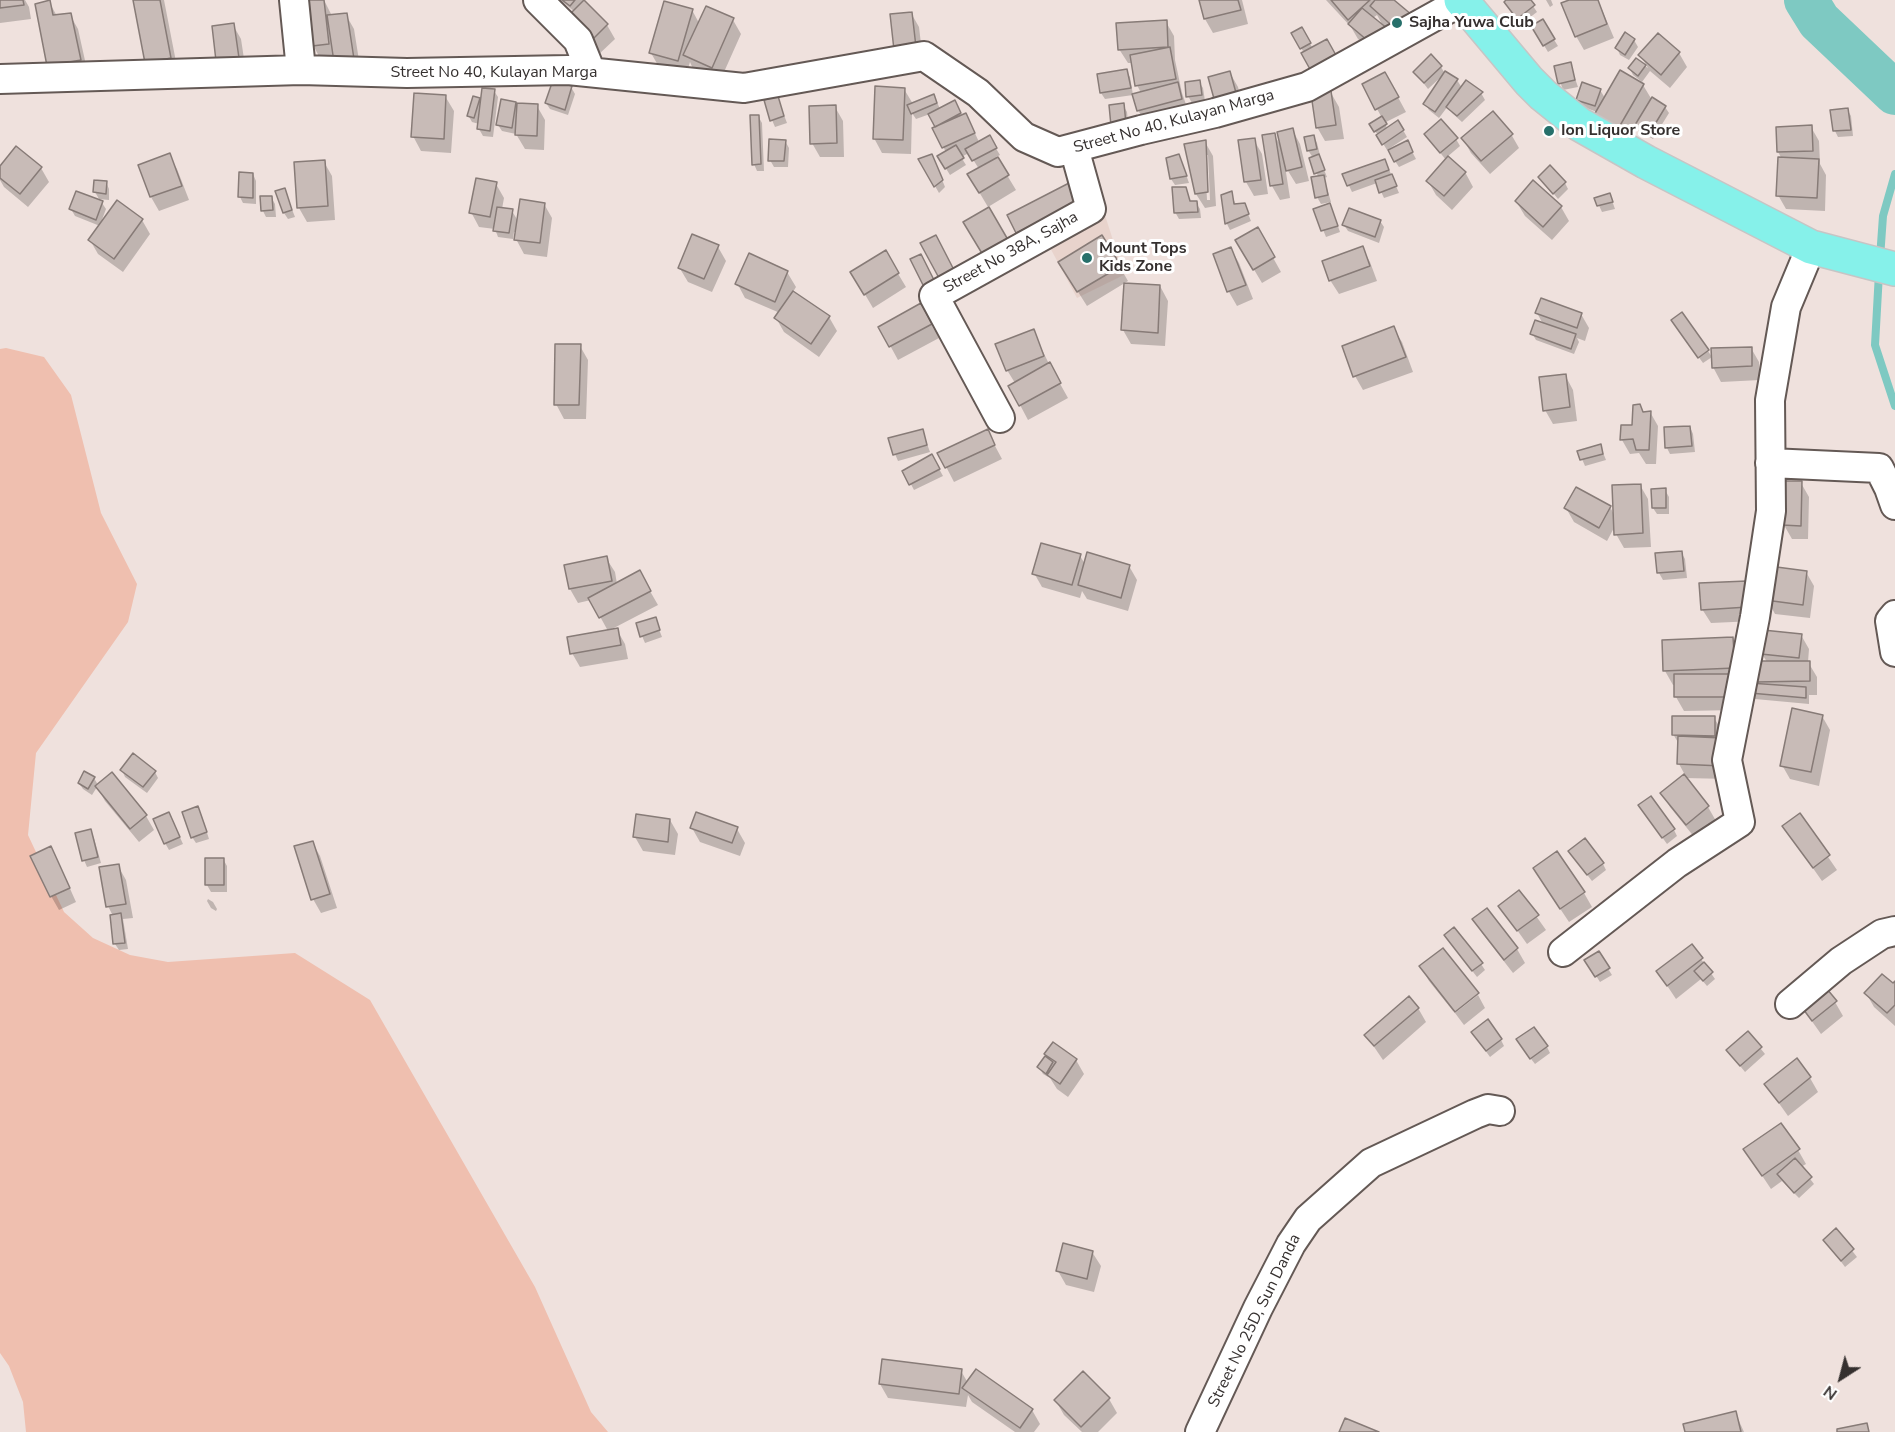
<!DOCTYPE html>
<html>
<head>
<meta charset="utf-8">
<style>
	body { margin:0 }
	#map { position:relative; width:1895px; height:1432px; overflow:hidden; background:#efe1dd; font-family:"Nunito Sans",sans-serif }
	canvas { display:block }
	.north { position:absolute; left:1811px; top:1348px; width:60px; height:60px; -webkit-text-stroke:4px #fff; paint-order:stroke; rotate:216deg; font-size:16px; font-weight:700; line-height:24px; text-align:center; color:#35302f }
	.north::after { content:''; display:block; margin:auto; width:21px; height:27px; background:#35302f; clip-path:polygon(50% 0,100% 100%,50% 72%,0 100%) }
</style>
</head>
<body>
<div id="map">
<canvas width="1895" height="1432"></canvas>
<div class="north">N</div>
</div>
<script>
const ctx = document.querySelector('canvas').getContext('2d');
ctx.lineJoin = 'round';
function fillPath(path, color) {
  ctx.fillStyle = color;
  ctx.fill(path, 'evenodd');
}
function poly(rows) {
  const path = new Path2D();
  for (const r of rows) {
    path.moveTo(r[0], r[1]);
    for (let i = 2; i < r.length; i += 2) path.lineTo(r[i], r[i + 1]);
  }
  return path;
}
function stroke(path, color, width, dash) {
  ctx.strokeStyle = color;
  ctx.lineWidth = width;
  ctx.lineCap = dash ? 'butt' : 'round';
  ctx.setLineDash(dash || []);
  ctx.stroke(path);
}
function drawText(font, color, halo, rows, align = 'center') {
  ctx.font = font + ' "Nunito Sans",sans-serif';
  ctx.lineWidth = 6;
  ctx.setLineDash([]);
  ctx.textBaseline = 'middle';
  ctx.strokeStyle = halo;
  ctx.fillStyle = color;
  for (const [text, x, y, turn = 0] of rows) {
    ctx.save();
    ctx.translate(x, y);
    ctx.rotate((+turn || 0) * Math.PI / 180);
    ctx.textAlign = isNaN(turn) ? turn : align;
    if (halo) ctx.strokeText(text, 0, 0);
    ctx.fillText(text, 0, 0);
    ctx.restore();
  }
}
fillPath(poly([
	[1104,212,1124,275,1077,298,1047,242]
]), '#e8d3cc');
fillPath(poly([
	[6,348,44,357,71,395,101,513,137,584,128,622,36,753,28,835,64,912,93,938,130,955,168,962,295,953,370,1000,535,1287,591,1412,608,1432,26,1432,23,1402,9,1366,0,1353,0,349]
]), '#efbfaf');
fillPath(poly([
	[0,0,25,0,29,7,31,19,0,23],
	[135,0,164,0,178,72,155,77],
	[308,0,324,0,332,16,346,15,354,29,361,73,321,60,313,45],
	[560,0,583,0,607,25,615,39,597,56,575,12],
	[1200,0,1242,0,1248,24,1213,33,1205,19],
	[1326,0,1392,0,1406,44,1385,26,1395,44,1383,59,1358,39,1351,27],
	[1377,15,1383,26,1373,18],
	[1509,0,1529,0,1537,12,1521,24,1509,9],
	[1546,0,1551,0,1553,5,1550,7],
	[1573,0,1598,0,1614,38,1584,50,1576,36],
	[49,2,57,16,70,15,78,29,88,74,49,65],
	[692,10,699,23,733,20,741,34,720,81,693,69,690,62,686,75,659,67,651,53],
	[911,13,919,27,923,61,903,63],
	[1542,21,1558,46,1548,52,1533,27],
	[1166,22,1174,36,1175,60,1182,93,1189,113,1146,124,1138,110,1141,93,1137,85,1133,63,1128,63,1119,49],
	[233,25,241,39,246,72,226,74],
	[1302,29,1313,49,1304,53,1293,33],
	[1625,34,1634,40,1638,47,1629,60,1620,55,1617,48],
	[1658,35,1679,53,1687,67,1670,88,1650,71,1642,82,1633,75,1630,69,1636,60,1648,68,1640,55],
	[1570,64,1578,87,1563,90,1555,67],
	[1441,67,1444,72,1457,80,1462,88,1481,93,1485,100,1462,122,1452,113,1448,106,1439,118,1429,110,1425,104,1442,76,1428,89,1415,72],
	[1126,71,1130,77,1133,95,1105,99,1101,93],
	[1230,73,1238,87,1245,115,1225,119],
	[1199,82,1203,88,1205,101,1192,103,1188,96],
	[1364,85,1393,88,1406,112,1384,123,1388,129,1403,130,1407,137,1387,150,1371,124,1382,118],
	[1643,85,1652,100,1665,107,1669,113,1653,139,1641,132,1636,124,1626,142,1597,112,1581,106,1577,100,1600,90,1605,98],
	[571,87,575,94,568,115,550,109,546,103],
	[904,89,913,104,937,102,940,109,954,102,962,117,973,129,979,142,989,137,1000,155,996,157,1016,190,988,207,969,175,979,169,969,153,961,157,966,165,950,175,939,157,946,153,930,114,916,119,912,113,911,154,882,153,874,138],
	[494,91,498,97,493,137,483,136,479,129,479,124,472,122,468,115,479,99,482,104],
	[1331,93,1339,107,1344,139,1325,141,1317,127],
	[445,96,454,111,451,153,421,151,413,136],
	[777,97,787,123,775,127,772,120],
	[516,103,517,105,537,106,545,120,544,150,525,149,516,134,502,131,498,125],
	[1123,105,1127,112,1129,131,1116,132],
	[835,107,843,121,844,157,820,157,812,143],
	[1847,109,1851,116,1853,136,1838,137,1835,131],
	[758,116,762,123,764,171,757,171,754,164],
	[1811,127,1819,141,1820,164,1826,175,1825,211,1786,209,1778,195,1782,159,1778,152],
	[1292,129,1300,144,1309,181,1296,184,1285,166,1290,198,1280,200,1272,186,1274,135,1282,147],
	[1511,134,1519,148,1490,174,1471,153,1463,139],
	[1426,135,1456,139,1460,146,1447,157,1465,172,1473,187,1452,210,1436,195,1428,181,1446,160],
	[1314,137,1317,143,1320,155,1318,155,1327,177,1324,178,1331,202,1321,204,1317,197,1318,177,1313,158,1308,150],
	[1254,140,1262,154,1268,194,1254,196,1246,182],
	[785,141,789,148,788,167,774,167,770,160],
	[1205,142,1213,156,1216,206,1205,208,1196,194],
	[1205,155,1208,155,1210,200,1207,200],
	[1407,142,1416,159,1399,167,1395,161],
	[169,155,177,169,189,200,159,211,151,197,139,166],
	[920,160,935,162,945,187,939,193],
	[324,162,332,176,335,220,307,222,299,208],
	[1182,163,1189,183,1175,185,1171,179],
	[1388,167,1399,193,1384,198,1377,183,1352,192,1344,175],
	[0,168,41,168,49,182,28,207,4,187,0,180],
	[253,174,256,181,256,204,243,203,240,197],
	[1540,177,1565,183,1568,189,1558,199],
	[106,182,109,189,109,200,99,199,95,192],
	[496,184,504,198,502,209,512,211,518,221,544,204,552,218,547,257,524,254,516,239,517,232,514,232,513,239,498,237,495,229,479,227,471,212],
	[1185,188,1191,203,1196,203,1200,209,1201,218,1179,219,1175,212],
	[284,189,295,217,288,219,284,213],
	[1231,193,1236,205,1244,204,1251,221,1230,230,1227,224,1223,196],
	[1610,195,1615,209,1602,212,1596,199],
	[271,197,275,204,276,217,266,217,263,211,261,198],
	[1516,201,1561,207,1569,221,1552,240,1525,216],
	[102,203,106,209,100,225,142,220,150,234,123,272,98,254,90,240,100,226,75,216,71,209],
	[1315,210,1333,212,1340,232,1326,237],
	[1380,221,1384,227,1379,243,1348,231,1344,225],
	[1257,229,1281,272,1262,283,1237,241],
	[718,247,726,261,712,292,688,282,679,267],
	[1362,248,1370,262,1377,281,1339,294,1330,280],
	[1231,249,1239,263,1253,299,1237,306,1229,292,1215,255],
	[885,252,906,287,873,308,860,286],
	[1120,267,1128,281,1087,306,1068,276],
	[787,272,796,287,793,292,829,317,837,331,819,357,784,332,776,318,780,313,745,298,737,283],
	[1160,286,1168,301,1165,346,1131,344,1123,330],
	[920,305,939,338,898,360,880,327],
	[1537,313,1581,314,1589,328,1585,341,1577,338,1579,342,1574,354,1536,340,1532,333,1543,324],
	[1677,327,1708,351,1712,357,1703,363],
	[1393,328,1402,342,1413,372,1363,390,1355,376,1344,347],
	[1033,331,1049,364,1068,398,1028,420,1010,386,1015,383,1007,370],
	[580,346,588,360,586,419,564,419,556,404],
	[1751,348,1759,362,1760,380,1721,382,1713,367],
	[1565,375,1573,390,1577,421,1553,424,1545,410],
	[1650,412,1658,426,1656,464,1646,464,1639,453,1630,454,1622,440,1644,414],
	[1690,427,1693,434,1695,452,1670,454,1667,448],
	[922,430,930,452,898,461,895,454],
	[987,431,1002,459,954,482,939,453],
	[1600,445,1606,460,1585,466,1582,459],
	[932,456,943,476,914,490,904,471],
	[1801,483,1809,497,1808,539,1792,539,1784,525],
	[1640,485,1648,499,1651,547,1624,548,1616,534,1615,526,1607,541,1574,522,1566,508,1610,507,1615,516],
	[1665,490,1669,497,1669,514,1657,514,1653,508],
	[1681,552,1685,559,1687,578,1663,580,1659,573,1657,555],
	[1080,556,1085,564,1129,566,1137,580,1128,611,1087,599,1082,591,1080,598,1042,587,1034,573],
	[606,558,615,572,617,584,639,572,658,605,610,630,617,630,625,644,628,659,580,667,572,653,608,631,591,600,578,603,570,589],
	[1806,572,1814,586,1810,618,1775,614,1767,599],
	[1746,582,1755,621,1711,623,1702,609],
	[655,619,662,637,645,643,642,636],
	[1801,635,1809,649,1808,662,1817,677,1817,695,1809,695,1809,704,1755,699,1751,693,1759,685,1757,681,1767,662,1762,654],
	[1732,639,1740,653,1737,710,1684,711,1676,697,1675,685,1673,685,1665,671],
	[1822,716,1830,730,1819,786,1790,779,1782,765],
	[1714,718,1723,732,1729,779,1684,778,1708,807,1716,821,1695,838,1670,807,1662,793,1685,775,1679,764,1679,744,1673,734],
	[122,770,155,772,158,778,147,793,125,777],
	[85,773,94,778,98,785,146,816,154,830,139,842,105,801,97,787,92,795,83,789,79,783],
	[1644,812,1674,830,1677,836,1667,844],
	[201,814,209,839,196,843,192,837],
	[1799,815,1837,870,1822,881,1784,827],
	[172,820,183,844,169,850,165,843],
	[670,820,678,834,675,855,643,851,635,837],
	[692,828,737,829,745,843,740,856,700,842],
	[91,831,94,838,101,863,87,867,84,860],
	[312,842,320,856,337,908,321,913,313,899],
	[1574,858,1603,864,1606,870,1592,881],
	[207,859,223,859,227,866,227,892,211,892,207,885],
	[58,862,76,902,59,910,51,896],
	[118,866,126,880,133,918,123,919,128,949,119,950,115,944,113,916,108,906],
	[1543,883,1584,893,1592,907,1569,922],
	[1519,892,1546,930,1527,944,1500,906],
	[208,899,213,902,217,909,216,911,211,908,207,901],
	[1487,910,1517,949,1525,963,1513,973,1482,933,1474,919],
	[1450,942,1481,964,1485,970,1477,977],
	[1692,946,1715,979,1707,986,1701,979,1676,999,1658,972],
	[1598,953,1612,975,1600,982,1586,960],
	[1421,967,1476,993,1453,1011,1429,981],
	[1895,983,1895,1026,1874,1007,1866,993],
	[1478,995,1485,1008,1464,1025,1455,1013],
	[1835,1002,1843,1016,1821,1034,1799,1003],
	[1418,1008,1426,1022,1383,1060,1366,1035],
	[1748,1033,1765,1054,1745,1072,1728,1051],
	[1477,1039,1501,1040,1504,1046,1490,1057],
	[1521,1046,1547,1047,1550,1053,1535,1064],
	[1046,1054,1076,1060,1084,1074,1068,1097,1057,1089,1050,1078,1043,1074,1039,1067,1051,1062],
	[1810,1078,1818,1092,1788,1116,1766,1085],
	[1745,1150,1798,1150,1806,1164,1801,1167,1814,1184,1799,1198,1782,1181,1771,1189],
	[1836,1230,1857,1257,1845,1267,1825,1240],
	[1092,1252,1101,1266,1094,1292,1066,1285,1058,1271],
	[961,1371,968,1383,1032,1410,1040,1424,1034,1432,1015,1432,972,1402,968,1395,966,1407,888,1398,880,1384],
	[1109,1399,1117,1413,1098,1432,1082,1432,1064,1415,1056,1401],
	[1735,1412,1744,1432,1686,1432]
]), '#0003');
stroke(poly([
	[1880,258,1883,216,1895,174],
	[1879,273,1875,345,1895,406]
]), '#7ec9c2', 8);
stroke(poly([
	[1806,0,1819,21,1895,93]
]), '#7ec9c2', 44);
const building = poly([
	[0,0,23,0,24,5,0,8,0,0],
	[50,0,53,15,71,13,81,60,47,66,35,4,50,0],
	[133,0,160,0,171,58,145,63,133,0],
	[306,0,324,0,329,44,312,46,306,0],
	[562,0,575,0,570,6,562,0],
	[584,0,608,24,589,43,565,19,584,0],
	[1199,0,1238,0,1241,10,1204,19,1199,0],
	[1331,0,1370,0,1348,20,1331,0],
	[1375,0,1394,0,1412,15,1398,31,1370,6,1375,0],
	[1506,0,1531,0,1535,5,1517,19,1504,2,1506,0],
	[1569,0,1598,0,1607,24,1575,37,1561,3,1569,0],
	[664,1,693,9,678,61,649,53,664,1],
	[706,6,734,18,712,68,683,55,706,6],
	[1362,8,1388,29,1374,46,1348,24,1362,8],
	[912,12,916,47,894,50,890,14,912,12],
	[347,13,354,59,334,62,327,15,347,13],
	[1543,19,1555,39,1543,46,1531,26,1543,19],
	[1167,20,1168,47,1118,50,1116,23,1167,20],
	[234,23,239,58,216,61,212,26,234,23],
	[1302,27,1311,43,1300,49,1291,33,1302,27],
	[1625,32,1635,39,1625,55,1615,48,1625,32],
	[1658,33,1680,52,1661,75,1638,55,1658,33],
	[1327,39,1337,57,1311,71,1301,53,1327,39],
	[1170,47,1176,79,1135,86,1130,55,1170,47],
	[1431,54,1442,66,1424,83,1413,72,1431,54],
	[1636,58,1646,65,1638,76,1628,68,1636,58],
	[1571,62,1575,80,1558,84,1554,66,1571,62],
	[1127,69,1131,88,1100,93,1097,74,1127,69],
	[1620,70,1644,84,1618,129,1594,115,1620,70],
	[1230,71,1238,100,1216,106,1208,77,1230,71],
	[1445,71,1458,79,1435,112,1423,104,1445,71],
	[1385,72,1399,97,1375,110,1362,84,1385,72],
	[553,80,572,86,565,110,545,103,553,80],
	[1200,80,1202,95,1186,97,1185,82,1200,80],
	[1466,80,1483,92,1457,116,1446,107,1466,80],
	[1178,82,1182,99,1137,111,1132,94,1178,82],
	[1582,82,1601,89,1595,106,1576,100,1582,82],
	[875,86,905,88,903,140,873,139,875,86],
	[482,88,495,89,490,131,477,129,482,88],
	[1331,91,1336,125,1316,128,1311,94,1331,91],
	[414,93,446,95,444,139,411,137,414,93],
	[934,94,937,103,911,114,907,105,934,94],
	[473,96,480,98,474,118,467,116,473,96],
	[778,96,784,116,770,121,764,100,778,96],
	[1652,97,1666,106,1649,134,1635,125,1652,97],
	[501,99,516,102,512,128,496,125,501,99],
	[955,100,961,113,935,127,928,114,955,100],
	[517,103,538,104,537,136,515,135,517,103],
	[1124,103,1126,124,1111,126,1109,105,1124,103],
	[836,105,837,143,810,144,809,106,836,105],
	[1848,108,1851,130,1833,131,1830,110,1848,108],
	[1493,111,1513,134,1481,161,1461,138,1493,111],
	[966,113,975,133,942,148,932,128,966,113],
	[750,115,759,115,761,164,752,165,750,115],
	[1382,116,1387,124,1374,132,1369,124,1382,116],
	[1441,119,1458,138,1440,153,1424,134,1441,119],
	[1398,120,1404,130,1382,145,1376,135,1398,120],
	[1812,125,1813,151,1777,152,1776,127,1812,125],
	[1293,128,1302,167,1286,171,1277,132,1293,128],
	[1275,133,1283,184,1270,186,1262,135,1275,133],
	[990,135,997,148,972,161,965,149,990,135],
	[1314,135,1317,149,1307,151,1304,137,1314,135],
	[1255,138,1261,180,1244,182,1238,140,1255,138],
	[769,139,786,140,784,161,768,161,769,139],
	[1206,140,1208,192,1195,194,1184,144,1206,140],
	[1408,140,1413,152,1394,162,1388,150,1408,140],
	[956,145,964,158,945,169,937,156,956,145],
	[16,146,42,167,20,194,0,178,0,166,16,146],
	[170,153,182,186,150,197,138,165,170,153],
	[932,154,943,180,934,187,918,159,932,154],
	[1179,154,1187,176,1170,179,1166,158,1179,154],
	[1319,154,1325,170,1314,174,1309,158,1319,154],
	[1448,156,1466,172,1444,196,1426,181,1448,156],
	[998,157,1009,175,979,193,967,174,998,157],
	[1778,157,1819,159,1817,198,1776,196,1778,157],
	[1385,159,1389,170,1347,186,1342,174,1385,159],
	[325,160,328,206,297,208,294,162,325,160],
	[1550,165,1566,182,1553,194,1538,177,1550,165],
	[239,172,253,173,253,198,238,197,239,172],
	[1392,174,1397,186,1379,193,1375,180,1392,174],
	[1324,175,1328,195,1315,198,1311,177,1324,175],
	[476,178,497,182,490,217,469,213,476,178],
	[94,180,107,181,106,194,93,192,94,180],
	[1533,180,1562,206,1543,227,1515,201,1533,180],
	[1071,182,1081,201,1016,233,1007,215,1071,182],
	[1172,187,1186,187,1190,201,1197,201,1198,212,1174,213,1172,187],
	[285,188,292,210,283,213,275,191,285,188],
	[76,191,103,201,96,220,69,209,76,191],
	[1232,191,1234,204,1245,203,1249,214,1225,224,1221,195,1232,191],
	[1610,193,1613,202,1597,206,1594,198,1610,193],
	[260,196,272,196,273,210,261,211,260,196],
	[520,199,545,203,540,243,514,240,520,199],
	[117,200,143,219,114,259,88,240,117,200],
	[1330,203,1338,226,1321,231,1313,209,1330,203],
	[497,207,513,209,509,233,493,231,497,207],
	[989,207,1011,245,986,260,963,222,989,207],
	[1349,208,1381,220,1375,237,1342,225,1349,208],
	[1258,227,1275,257,1253,270,1235,240,1258,227],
	[692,234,719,245,704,279,678,268,692,234],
	[936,235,954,270,939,278,920,243,936,235],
	[1102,235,1121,266,1077,292,1058,262,1102,235],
	[1363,246,1370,266,1329,281,1322,261,1363,246],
	[1231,247,1246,285,1227,292,1213,254,1231,247],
	[886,250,899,273,864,295,850,272,886,250],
	[749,253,788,271,775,302,735,284,749,253],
	[921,254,935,282,924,287,910,259,921,254],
	[1124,283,1160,285,1158,333,1121,330,1124,283],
	[793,291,830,316,811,344,774,318,793,291],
	[1541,298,1582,313,1577,328,1535,313,1541,298],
	[921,303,932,324,889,347,878,327,921,303],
	[1682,312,1709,350,1698,358,1671,320,1682,312],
	[1535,320,1576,334,1571,349,1530,334,1535,320],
	[1394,326,1406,357,1353,377,1342,346,1394,326],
	[1034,329,1044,356,1006,371,995,344,1034,329],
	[555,344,581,344,579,405,554,405,555,344],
	[1752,347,1752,366,1712,368,1711,348,1752,347],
	[1050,362,1061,383,1019,406,1008,386,1050,362],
	[1566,374,1570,407,1543,411,1539,377,1566,374],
	[1640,404,1643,412,1651,411,1649,450,1636,450,1633,439,1620,440,1621,425,1632,425,1633,405,1640,404],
	[1690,426,1692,446,1665,448,1664,427,1690,426],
	[923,429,927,445,893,455,888,438,923,429],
	[988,429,995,445,945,468,937,453,988,429],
	[1601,444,1603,454,1580,460,1577,451,1601,444],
	[932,454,940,469,909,485,902,471,932,454],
	[1783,481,1802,481,1801,526,1782,525,1783,481],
	[1641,484,1643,533,1614,535,1612,485,1641,484],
	[1576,487,1611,506,1599,528,1564,508,1576,487],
	[1666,488,1666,508,1652,508,1651,489,1666,488],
	[1041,543,1081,554,1072,585,1032,574,1041,543],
	[1682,551,1684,571,1657,573,1655,553,1682,551],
	[1087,552,1130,565,1121,598,1078,585,1087,552],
	[607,556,612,581,569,589,564,565,607,556],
	[1769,566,1807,571,1803,605,1765,600,1769,566],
	[640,570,651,591,599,618,588,598,640,570],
	[1747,581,1748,607,1701,610,1699,583,1747,581],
	[656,617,660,630,640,637,636,623,656,617],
	[618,628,621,645,570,654,567,637,618,628],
	[1763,630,1802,634,1799,658,1761,654,1763,630],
	[1733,637,1735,668,1663,671,1662,640,1733,637],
	[1756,661,1810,661,1810,681,1756,682,1756,661],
	[1674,674,1729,674,1730,697,1674,697,1674,674],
	[1750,683,1806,687,1806,698,1750,693,1750,683],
	[1792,708,1823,715,1811,772,1780,766,1792,708],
	[1672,716,1715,716,1715,736,1672,735,1672,716],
	[1678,736,1722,738,1722,766,1677,764,1678,736],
	[133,753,156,771,143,787,120,770,133,753],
	[84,771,95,777,88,789,78,783,84,771],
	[112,772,147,815,130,829,95,786,112,772],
	[1684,774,1709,806,1686,825,1660,793,1684,774],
	[1651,796,1675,829,1662,838,1638,805,1651,796],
	[198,806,207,832,191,838,182,812,198,806],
	[169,812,180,837,164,844,153,819,169,812],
	[696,812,738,827,732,843,690,828,696,812],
	[1800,813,1830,855,1813,868,1782,826,1800,813],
	[636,814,670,819,668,842,633,837,636,814],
	[91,829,98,857,82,861,75,833,91,829],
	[1585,838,1604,863,1587,875,1568,851,1585,838],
	[313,841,330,894,311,900,294,846,313,841],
	[51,846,70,888,50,897,30,856,51,846],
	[1557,851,1585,892,1560,909,1533,868,1557,851],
	[205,858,224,858,224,885,205,885,205,858],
	[119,864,126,904,106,907,99,867,119,864],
	[1519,890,1539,915,1517,931,1498,906,1519,890],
	[1487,908,1518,948,1504,960,1472,919,1487,908],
	[121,913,125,943,113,944,110,915,121,913],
	[1454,927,1483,963,1472,971,1444,935,1454,927],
	[1692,944,1703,958,1667,986,1656,971,1692,944],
	[1443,948,1479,993,1455,1012,1419,966,1443,948],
	[1599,951,1610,968,1595,977,1584,960,1599,951],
	[1704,962,1713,972,1703,981,1694,971,1704,962],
	[1882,974,1893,983,1895,981,1895,1005,1887,1013,1864,993,1882,974],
	[1822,983,1837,1001,1812,1021,1798,1002,1822,983],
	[1409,996,1419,1008,1374,1046,1364,1035,1409,996],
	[1488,1019,1502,1039,1486,1051,1471,1032,1488,1019],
	[1534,1027,1548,1046,1530,1059,1516,1039,1534,1027],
	[1748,1031,1762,1047,1740,1066,1726,1050,1748,1031],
	[1053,1042,1077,1059,1060,1084,1047,1075,1056,1062,1044,1054,1053,1042],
	[1045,1056,1053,1062,1046,1074,1037,1067,1045,1056],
	[1797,1058,1811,1077,1779,1103,1764,1084,1797,1058],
	[1781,1123,1800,1149,1762,1176,1743,1149,1781,1123],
	[1795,1158,1812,1177,1794,1193,1777,1174,1795,1158],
	[1836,1228,1854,1249,1841,1261,1823,1240,1836,1228],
	[1063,1243,1093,1251,1087,1279,1056,1271,1063,1243],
	[882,1359,962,1369,959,1394,879,1384,882,1359],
	[976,1369,1033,1409,1020,1428,962,1388,976,1369],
	[1083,1371,1110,1398,1081,1427,1054,1400,1083,1371],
	[1736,1411,1741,1432,1685,1432,1683,1424,1736,1411],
	[1345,1418,1379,1432,1339,1432,1345,1418],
	[1867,1423,1869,1432,1837,1432,1837,1429,1867,1423]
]);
fillPath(building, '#c8bbb7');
stroke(building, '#877b77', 1.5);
const minor = poly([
	[294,0,301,70],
	[538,0,578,40,591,72],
	[0,79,301,70,407,73,568,70,744,88,924,56,978,93,1024,137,1058,152,1141,130,1215,113,1307,87,1462,1],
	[1000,418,934,296,1091,209,1074,148],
	[1770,463,1879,468,1889,488,1895,505],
	[1895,615,1890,621,1895,652],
	[1563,952,1677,863,1740,822,1727,760,1755,617,1771,511,1770,400,1786,307,1811,247],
	[1790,1004,1841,961,1882,934,1895,931],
	[1200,1432,1258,1308,1291,1244,1308,1219,1371,1163,1475,1114,1488,1109,1500,1111]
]);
const primary = poly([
	[1461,0,1529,81,1543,95,1579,124,1646,162,1811,247,1895,269]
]);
stroke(minor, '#645955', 32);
stroke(primary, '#c6c5c5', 36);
stroke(minor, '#fff', 28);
stroke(primary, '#86f1ea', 33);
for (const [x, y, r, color] of [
	[1397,23,6,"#27706b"],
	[1549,131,6,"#27706b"],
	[1087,258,6,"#27706b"]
]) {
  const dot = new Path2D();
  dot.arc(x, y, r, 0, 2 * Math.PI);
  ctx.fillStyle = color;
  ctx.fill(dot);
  stroke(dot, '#fff', 2);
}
drawText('bold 16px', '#35302f', '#fff', [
	["Sajha Yuwa Club",1409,23],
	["Ion Liquor Store",1561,131],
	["Mount Tops",1099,249],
	["Kids Zone",1099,267]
], 'left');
drawText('16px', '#35302f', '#fff', [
	["Street No 40, Kulayan Marga",494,73],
	["Street No 40, Kulayan Marga",1174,122,-15],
	["Street No 38A, Sajha",1011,253,-29],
	["Street No 25D, Sun Danda",1255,1321,-64]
]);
</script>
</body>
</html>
